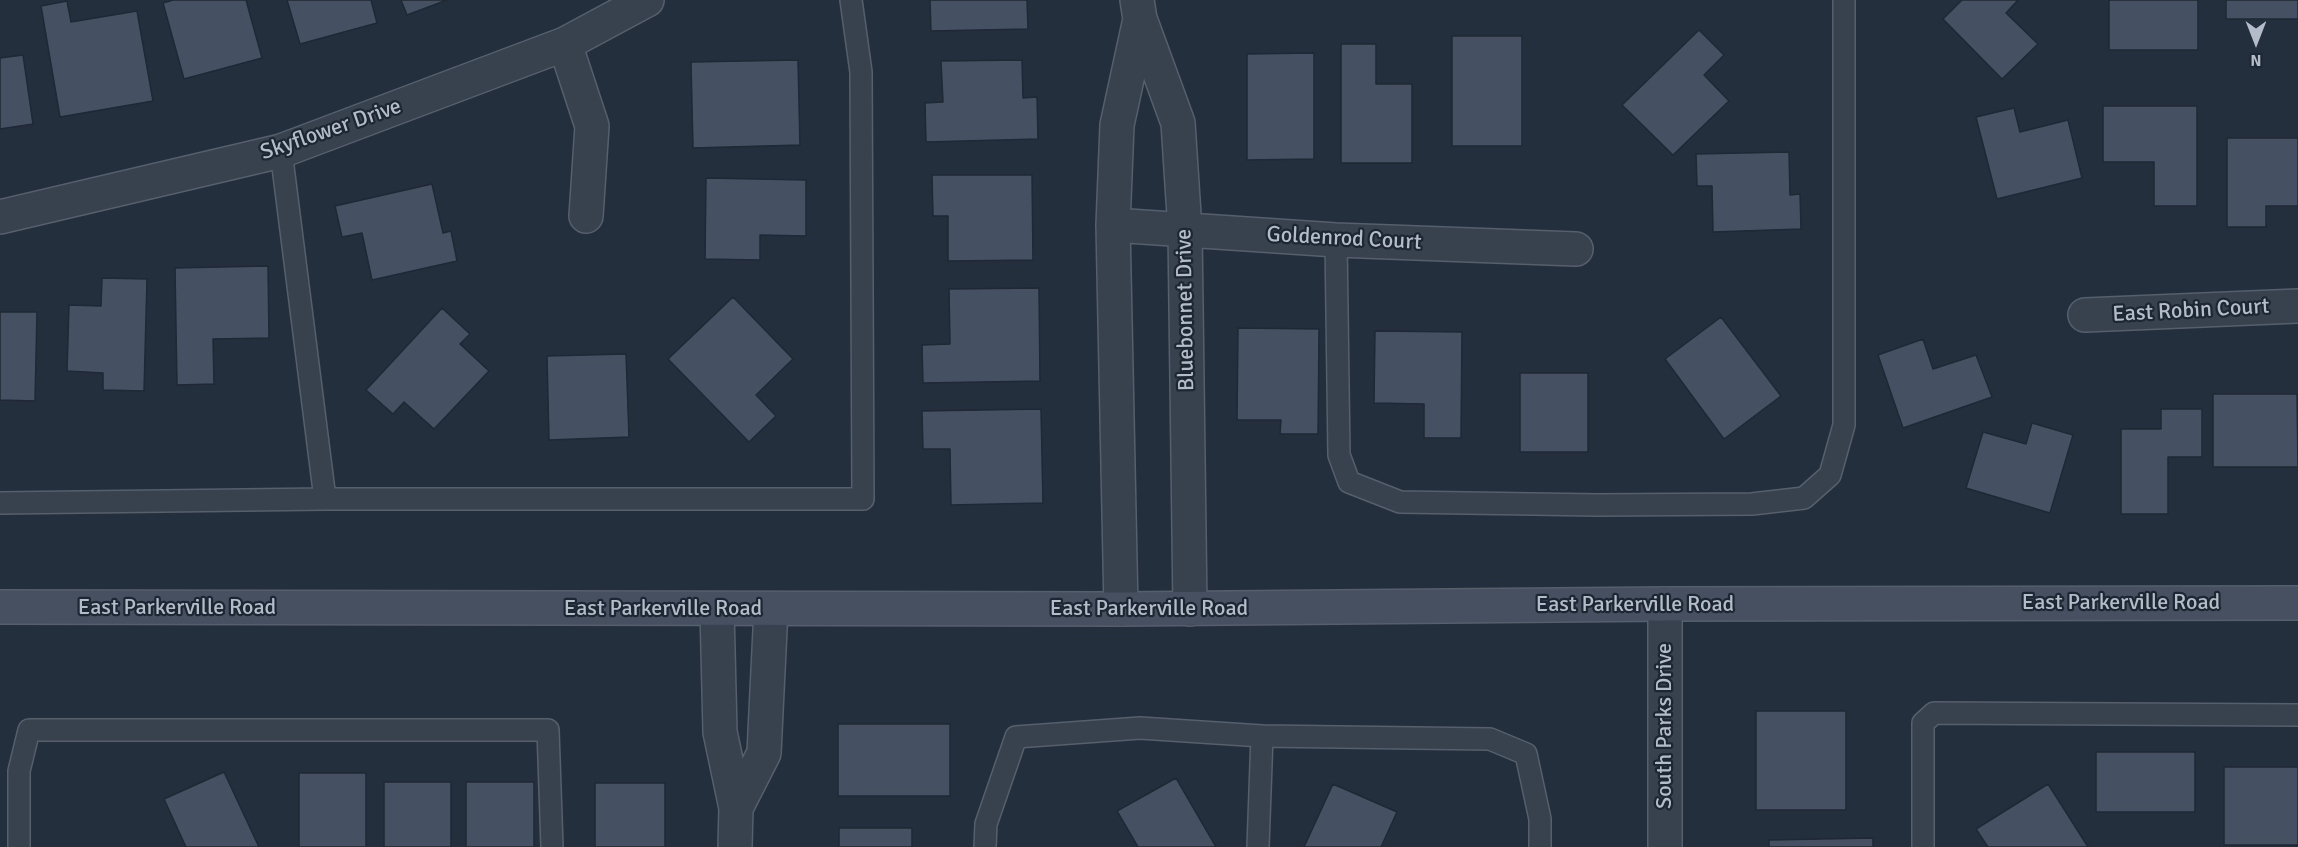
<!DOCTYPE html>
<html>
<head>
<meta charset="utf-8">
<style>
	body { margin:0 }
	#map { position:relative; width:2298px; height:847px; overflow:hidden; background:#242f3e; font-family:Signika,sans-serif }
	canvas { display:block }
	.north { position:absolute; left:2226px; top:12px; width:60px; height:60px; -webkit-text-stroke:4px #1d2633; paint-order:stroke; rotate:180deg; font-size:16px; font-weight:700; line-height:24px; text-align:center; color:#b4bcc9 }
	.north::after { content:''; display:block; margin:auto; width:21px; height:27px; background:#b4bcc9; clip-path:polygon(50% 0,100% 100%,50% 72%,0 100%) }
</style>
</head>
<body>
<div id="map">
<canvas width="2298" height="847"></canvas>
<div class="north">N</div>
</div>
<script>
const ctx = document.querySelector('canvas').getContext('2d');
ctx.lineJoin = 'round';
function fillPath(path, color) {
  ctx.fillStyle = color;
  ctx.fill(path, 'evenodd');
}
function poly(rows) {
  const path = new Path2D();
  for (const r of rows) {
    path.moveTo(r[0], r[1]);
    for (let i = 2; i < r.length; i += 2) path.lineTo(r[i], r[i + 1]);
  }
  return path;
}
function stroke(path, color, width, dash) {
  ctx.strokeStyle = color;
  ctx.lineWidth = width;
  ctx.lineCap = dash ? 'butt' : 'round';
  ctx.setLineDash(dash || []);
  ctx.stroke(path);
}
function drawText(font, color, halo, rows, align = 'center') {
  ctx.font = font + ' Signika,sans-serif';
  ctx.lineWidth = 4.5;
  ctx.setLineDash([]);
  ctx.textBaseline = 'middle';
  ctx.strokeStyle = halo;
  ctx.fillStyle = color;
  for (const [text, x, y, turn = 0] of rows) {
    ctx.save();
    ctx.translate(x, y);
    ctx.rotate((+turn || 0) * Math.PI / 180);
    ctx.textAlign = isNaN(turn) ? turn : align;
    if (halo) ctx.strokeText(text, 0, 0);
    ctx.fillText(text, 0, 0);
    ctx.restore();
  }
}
const building = poly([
	[173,0,246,0,262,58,184,79,163,3,173,0],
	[287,0,371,0,377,23,300,44,287,0],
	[401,0,447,0,407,15,401,0],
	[930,0,1027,0,1028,29,931,31,930,0],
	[1962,0,2018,0,2006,13,2038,44,2002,79,1943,19,1962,0],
	[2109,0,2198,0,2198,50,2109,50,2109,0],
	[2226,0,2298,0,2298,19,2226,19,2226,0],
	[67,1,71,22,137,11,153,101,60,117,41,6,67,1],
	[1699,30,1724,55,1704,75,1729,101,1673,155,1622,105,1699,30],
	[1452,36,1522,36,1522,146,1452,146,1452,36],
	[1341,44,1376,44,1376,84,1412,84,1412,163,1341,163,1341,44],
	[1314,53,1314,159,1247,160,1247,54,1314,53],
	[23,55,33,124,0,129,0,58,23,55],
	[798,60,800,145,693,148,691,62,798,60],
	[1022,60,1023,98,1037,97,1038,139,926,142,925,103,943,102,941,61,1022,60],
	[2103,106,2197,106,2197,206,2154,206,2154,162,2103,162,2103,106],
	[2014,108,2020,132,2068,120,2082,178,1997,199,1976,117,2014,108],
	[2227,138,2298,138,2298,206,2266,206,2266,227,2227,227,2227,138],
	[1789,152,1790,195,1800,194,1801,229,1713,232,1712,186,1697,186,1696,154,1789,152],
	[932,175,1032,175,1033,260,948,261,948,216,933,216,932,175],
	[706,178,806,180,806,236,760,235,760,260,705,259,706,178],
	[432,184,443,233,451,231,457,261,372,280,362,233,342,237,335,206,432,184],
	[268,266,269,338,213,339,214,384,177,385,175,268,268,266],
	[102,278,147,279,144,391,103,390,103,373,67,371,69,305,101,306,102,278],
	[1039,288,1040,381,923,383,922,345,950,344,949,289,1039,288],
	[733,297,793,359,756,395,776,416,749,442,668,359,733,297],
	[442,308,470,334,460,344,489,371,434,429,404,402,393,414,366,390,442,308],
	[0,312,37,312,35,401,0,400,0,312],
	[1721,317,1781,396,1724,439,1665,359,1721,317],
	[1238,328,1319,329,1318,434,1280,434,1281,420,1237,420,1238,328],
	[1375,331,1462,332,1461,438,1424,438,1424,404,1374,403,1375,331],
	[1923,339,1933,369,1976,355,1992,397,1903,428,1878,355,1923,339],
	[626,354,629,437,549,440,547,356,626,354],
	[1520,373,1588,373,1588,452,1520,452,1520,373],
	[2213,394,2297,394,2298,467,2213,467,2213,394],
	[1041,409,1043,503,951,505,950,449,923,449,922,411,1041,409],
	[2161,409,2202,409,2202,457,2168,457,2168,514,2121,514,2121,429,2161,429,2161,409],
	[2032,423,2073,435,2050,513,1966,488,1983,432,2026,444,2032,423],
	[1756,711,1846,711,1846,810,1756,810,1756,711],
	[838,724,950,724,950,796,838,796,838,724],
	[2096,752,2195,752,2195,812,2096,812,2096,752],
	[2224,767,2298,767,2298,845,2224,845,2224,767],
	[224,772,259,847,186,847,164,799,224,772],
	[299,773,366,773,366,847,299,847,299,773],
	[1176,778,1216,847,1138,847,1117,811,1176,778],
	[384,782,451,782,451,847,384,847,384,782],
	[466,782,534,782,534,847,466,847,466,782],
	[595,783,665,783,665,847,595,847,595,783],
	[1333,784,1397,812,1381,847,1304,847,1333,784],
	[2048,784,2088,847,1988,847,1976,829,2048,784],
	[839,828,912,828,912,847,839,847,839,828],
	[1873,838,1873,847,1769,847,1769,840,1873,838]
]);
fillPath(building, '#455162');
stroke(building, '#1f2835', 1.5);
const service = poly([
	[281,151,325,499,863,499,861,72,851,0],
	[1336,240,1339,455,1349,482,1400,502,1598,505,1752,504,1804,498,1830,475,1844,425,1844,0],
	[0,503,325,499],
	[1262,736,1490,739,1526,754,1540,819,1540,847],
	[19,847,19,771,29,730,548,730,552,847],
	[985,847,986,824,1016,737,1140,728,1262,736,1258,847],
	[1923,847,1923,723,1934,713,2298,715]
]);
const minor = poly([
	[1137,0,1140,19,1178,123,1185,230,1190,609],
	[565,44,592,126,586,216],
	[0,217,281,151,565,44,647,0],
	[1113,225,1336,240,1576,249],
	[2085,315,2298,306],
	[717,609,720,732,736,808,735,847],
	[1121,609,1113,225,1117,125,1140,19],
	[736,808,764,753,771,609]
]);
const tertiary = poly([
	[1665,604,1665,847]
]);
const secondary = poly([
	[0,607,1121,609,1665,604,2298,603]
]);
stroke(service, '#565f6c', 24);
stroke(minor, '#565f6c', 36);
stroke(tertiary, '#565f6c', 36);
stroke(secondary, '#565f6c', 36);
stroke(service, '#38414e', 21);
stroke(minor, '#38414e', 33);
stroke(tertiary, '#38414e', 33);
stroke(secondary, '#465061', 33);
drawText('22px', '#b4bcc9', '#1d2633', [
	["Skyflower Drive",331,130,-19],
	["Goldenrod Court",1344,239,3],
	["Bluebonnet Drive",1186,310,-91],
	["East Robin Court",2191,311,-3],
	["East Parkerville Road",2121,603],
	["East Parkerville Road",1635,605],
	["East Parkerville Road",177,608],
	["East Parkerville Road",663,609],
	["East Parkerville Road",1149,609],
	["South Parks Drive",1665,726,-90]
]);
</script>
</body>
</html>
